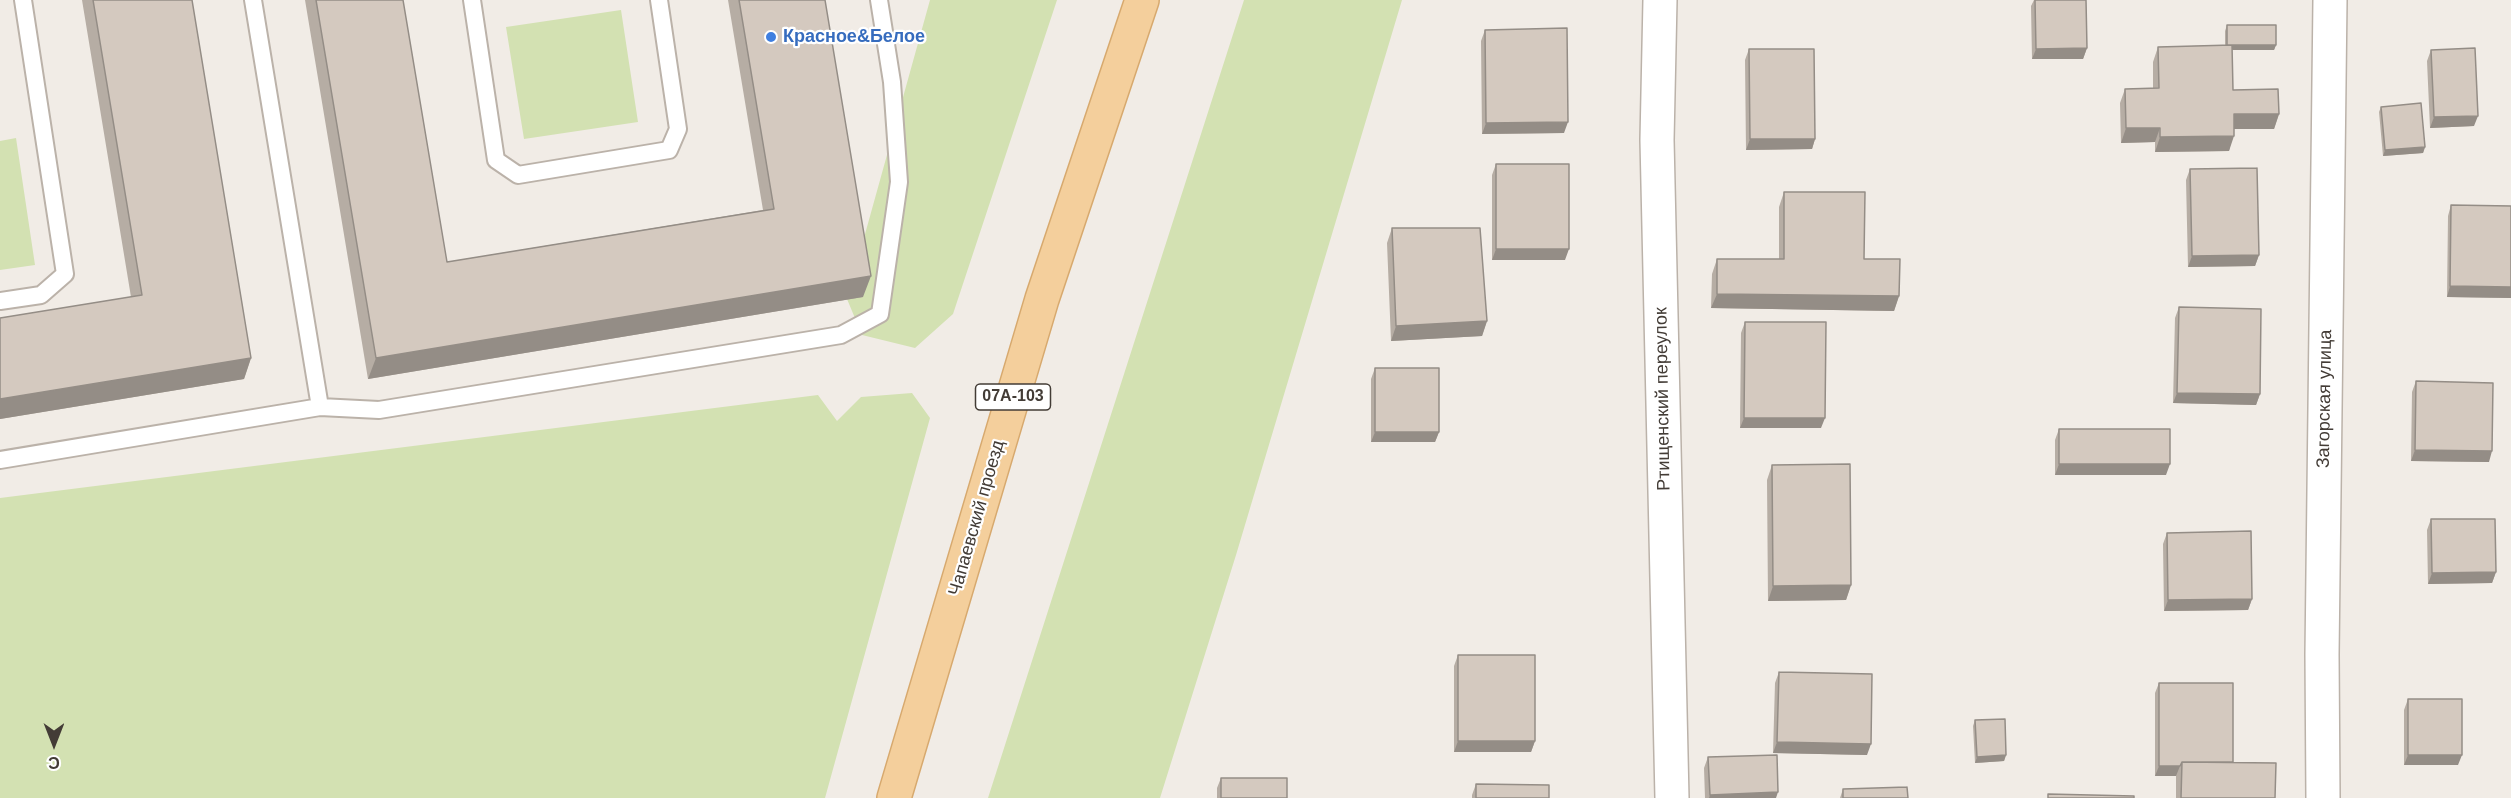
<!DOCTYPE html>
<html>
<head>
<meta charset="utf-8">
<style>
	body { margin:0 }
	#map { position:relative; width:2511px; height:798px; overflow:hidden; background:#f1ece6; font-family:Helvetica,sans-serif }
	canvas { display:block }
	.north { position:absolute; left:24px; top:714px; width:60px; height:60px; -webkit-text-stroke:4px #fff; paint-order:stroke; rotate:180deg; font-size:16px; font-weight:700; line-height:24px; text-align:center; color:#433c36 }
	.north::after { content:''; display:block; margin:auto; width:21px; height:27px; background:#433c36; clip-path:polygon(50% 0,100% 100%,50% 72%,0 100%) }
</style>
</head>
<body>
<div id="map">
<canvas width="2511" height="798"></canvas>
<div class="north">С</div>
</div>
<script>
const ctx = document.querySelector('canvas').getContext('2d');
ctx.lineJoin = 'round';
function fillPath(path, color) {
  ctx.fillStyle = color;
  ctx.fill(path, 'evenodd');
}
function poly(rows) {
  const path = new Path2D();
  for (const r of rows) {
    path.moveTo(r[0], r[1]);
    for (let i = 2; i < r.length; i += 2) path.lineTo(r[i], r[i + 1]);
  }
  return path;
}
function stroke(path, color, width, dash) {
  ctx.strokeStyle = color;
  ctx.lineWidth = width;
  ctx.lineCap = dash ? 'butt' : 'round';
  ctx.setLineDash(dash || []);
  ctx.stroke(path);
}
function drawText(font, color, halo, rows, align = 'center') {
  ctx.font = font + ' Helvetica,sans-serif';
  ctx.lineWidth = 4.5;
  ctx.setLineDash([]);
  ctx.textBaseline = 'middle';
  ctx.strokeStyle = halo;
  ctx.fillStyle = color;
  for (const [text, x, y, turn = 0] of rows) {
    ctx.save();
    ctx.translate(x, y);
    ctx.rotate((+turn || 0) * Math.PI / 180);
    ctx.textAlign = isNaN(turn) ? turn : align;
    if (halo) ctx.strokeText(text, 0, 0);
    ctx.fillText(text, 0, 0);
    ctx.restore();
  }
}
fillPath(poly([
	[930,0,1057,0,953,314,915,348,862,335,847,299],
	[1244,0,1402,0,1236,555,1160,798,988,798],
	[621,10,638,122,524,139,506,27],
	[16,138,35,265,0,270,0,141],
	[912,393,930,418,825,798,0,798,0,498,818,395,837,421,861,397]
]), '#d3e1b2');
const service = poly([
	[253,0,320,407,379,410,841,335,880,314,899,182,892,82,879,0],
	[472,0,496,160,518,175,669,150,678,129,659,0],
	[0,301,41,295,65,274,23,0],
	[0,460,320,407]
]);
const minor = poly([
	[1660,0,1657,140,1672,798],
	[2323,798,2322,654,2330,0]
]);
const primary = poly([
	[894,798,1042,299,1142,0]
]);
stroke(service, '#bbb2a9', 20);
stroke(minor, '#bbb2a9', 36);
stroke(primary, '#d7a96e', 36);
stroke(service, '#fff', 16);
stroke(minor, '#fff', 33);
stroke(primary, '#f4cf9c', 33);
fillPath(poly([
	[82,0,192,0,251,358,244,379,0,419,0,318,131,297],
	[305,0,403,0,447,262,763,210,728,0,825,0,863,297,368,379],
	[2034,0,2086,0,2087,48,2083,59,2032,59,2031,6],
	[2227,25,2276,45,2274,50,2232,50,2233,90,2279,114,2274,129,2234,129,2229,151,2155,152,2155,142,2121,143,2120,103,2125,89,2153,88,2153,62,2158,47,2225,45,2225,31],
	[1485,30,1564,133,1482,134,1481,41],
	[1749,49,1815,139,1812,149,1746,150,1745,60],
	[2431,50,2474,126,2430,128,2427,61],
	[2381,107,2425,147,2423,153,2383,156,2379,112],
	[1496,164,1565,260,1492,260,1492,175],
	[2190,169,2259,255,2255,266,2188,267,2186,180],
	[1784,192,1864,259,1899,296,1894,311,1711,308,1712,274,1717,259,1779,259,1779,207],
	[2451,205,2511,206,2511,298,2447,297,2448,216],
	[1392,228,1487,321,1482,336,1391,341,1387,243],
	[2179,307,2260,394,2256,405,2173,403,2175,318],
	[1745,322,1821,428,1740,428,1741,333],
	[1375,368,1439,432,1435,442,1371,442,1371,379],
	[2416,381,2489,462,2411,461,2412,392],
	[2059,429,2166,475,2055,475,2055,440],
	[1772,465,1851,585,1846,600,1768,601,1767,480],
	[2431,519,2496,572,2492,583,2428,584,2427,530],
	[2167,533,2252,599,2248,610,2164,611,2163,544],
	[1458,655,1535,741,1531,752,1454,752,1454,666],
	[1779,672,1867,755,1773,753,1775,683],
	[2159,683,2233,762,2275,798,2176,798,2176,776,2155,776,2155,693],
	[2408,699,2458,765,2404,765,2404,710],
	[1975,720,2006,755,2004,761,1975,763,1973,726],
	[1708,757,1776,798,1705,798,1704,768],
	[1221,778,1287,798,1217,798,1217,788],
	[1476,784,1549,798,1472,798,1472,795],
	[1843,789,1908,798,1840,798]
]), '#b6ada4');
fillPath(poly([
	[2227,45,2276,45,2274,50,2225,50],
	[2087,48,2083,59,2032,59,2036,49],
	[2234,114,2279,114,2274,129,2228,129],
	[2478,116,2474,126,2430,128,2434,117],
	[1568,122,1564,133,1482,134,1486,123],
	[2126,128,2160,128,2155,142,2121,143],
	[2234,136,2229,151,2155,152,2160,137],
	[1750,139,1815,139,1812,149,1746,150],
	[2425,147,2423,153,2383,156,2385,150],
	[1496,249,1569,249,1565,260,1492,260],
	[2259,255,2255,266,2188,267,2192,256],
	[871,276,863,297,368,379,376,358],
	[2450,286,2511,287,2511,298,2447,297],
	[1717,294,1899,296,1894,311,1711,308],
	[1487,321,1482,336,1391,341,1396,326],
	[251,358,244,379,0,419,0,399],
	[2177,393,2260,394,2256,405,2173,403],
	[1744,418,1825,418,1821,428,1740,428],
	[1375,432,1439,432,1435,442,1371,442],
	[2415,450,2492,451,2489,462,2411,461],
	[2059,464,2170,464,2166,475,2055,475],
	[2496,572,2492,583,2428,584,2432,573],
	[1851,585,1846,600,1768,601,1773,586],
	[2252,599,2248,610,2164,611,2168,600],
	[1458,741,1535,741,1531,752,1454,752],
	[1777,742,1871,744,1867,755,1773,753],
	[2006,755,2004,761,1975,763,1977,757],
	[2408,755,2462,755,2458,765,2404,765],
	[2159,766,2180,766,2176,776,2155,776],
	[1778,792,1776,798,1709,798,1710,795]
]), '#948d86');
const building = poly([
	[93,0,192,0,251,358,0,399,0,318,142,295,93,0],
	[316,0,403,0,447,262,774,209,739,0,825,0,871,276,376,358,316,0],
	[2035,0,2086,0,2087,48,2036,49,2035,0],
	[2227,25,2276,25,2276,45,2227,45,2227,25],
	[1567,28,1568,122,1486,123,1485,30,1567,28],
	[2232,45,2233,90,2278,89,2279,114,2234,114,2234,136,2160,137,2160,128,2126,128,2125,89,2159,88,2158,47,2232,45],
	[2475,48,2478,116,2434,117,2431,50,2475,48],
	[1749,49,1814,49,1815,139,1750,139,1749,49],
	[2421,103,2425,147,2385,150,2381,107,2421,103],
	[1496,164,1569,164,1569,249,1496,249,1496,164],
	[2257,168,2259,255,2192,256,2190,169,2257,168],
	[1784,192,1865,192,1864,259,1900,259,1899,296,1717,294,1717,259,1784,259,1784,192],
	[2451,205,2511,206,2511,287,2450,286,2451,205],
	[1392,228,1480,228,1487,321,1396,326,1392,228],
	[2179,307,2261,309,2260,394,2177,393,2179,307],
	[1745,322,1826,322,1825,418,1744,418,1745,322],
	[1375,368,1439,368,1439,432,1375,432,1375,368],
	[2416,381,2493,383,2492,451,2415,450,2416,381],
	[2059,429,2170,429,2170,464,2059,464,2059,429],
	[1850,464,1851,585,1773,586,1772,465,1850,464],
	[2431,519,2495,519,2496,572,2432,573,2431,519],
	[2251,531,2252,599,2168,600,2167,533,2251,531],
	[1458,655,1535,655,1535,741,1458,741,1458,655],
	[1779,672,1872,674,1871,744,1777,742,1779,672],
	[2159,683,2233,683,2233,762,2182,762,2180,766,2159,766,2159,683],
	[2408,699,2462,699,2462,755,2408,755,2408,699],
	[2005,719,2006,755,1977,757,1975,720,2005,719],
	[1777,755,1778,792,1710,795,1708,757,1777,755],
	[2182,762,2276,763,2275,798,2181,798,2182,762],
	[1221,778,1287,778,1287,798,1221,798,1221,778],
	[1476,784,1549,785,1549,798,1476,798,1476,784],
	[1907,787,1908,798,1843,798,1843,789,1907,787],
	[2048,794,2134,796,2134,798,2048,798,2048,794]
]);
fillPath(building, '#d4c9bf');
stroke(building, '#948d86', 1.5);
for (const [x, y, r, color] of [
	[771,37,6,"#3f7fe0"]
]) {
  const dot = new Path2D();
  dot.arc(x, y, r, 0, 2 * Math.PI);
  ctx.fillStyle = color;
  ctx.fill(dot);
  stroke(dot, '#fff', 2);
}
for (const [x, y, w] of [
	[1013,397,75]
]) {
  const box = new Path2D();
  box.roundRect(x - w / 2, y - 13, w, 26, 4.5);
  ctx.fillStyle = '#fff';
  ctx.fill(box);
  stroke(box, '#433c36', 1.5);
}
drawText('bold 16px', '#433c36', null, [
	["07А-103",1013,397]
]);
drawText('bold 18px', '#366cbe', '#fff', [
	["Красное&Белое",783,37]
], 'left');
drawText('18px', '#433c36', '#fff', [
	["Ртищенский переулок",1663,399,-91],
	["Загорская улица",2325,399,-89],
	["Чапаевский проезд",977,518,-74]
]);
</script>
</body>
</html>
